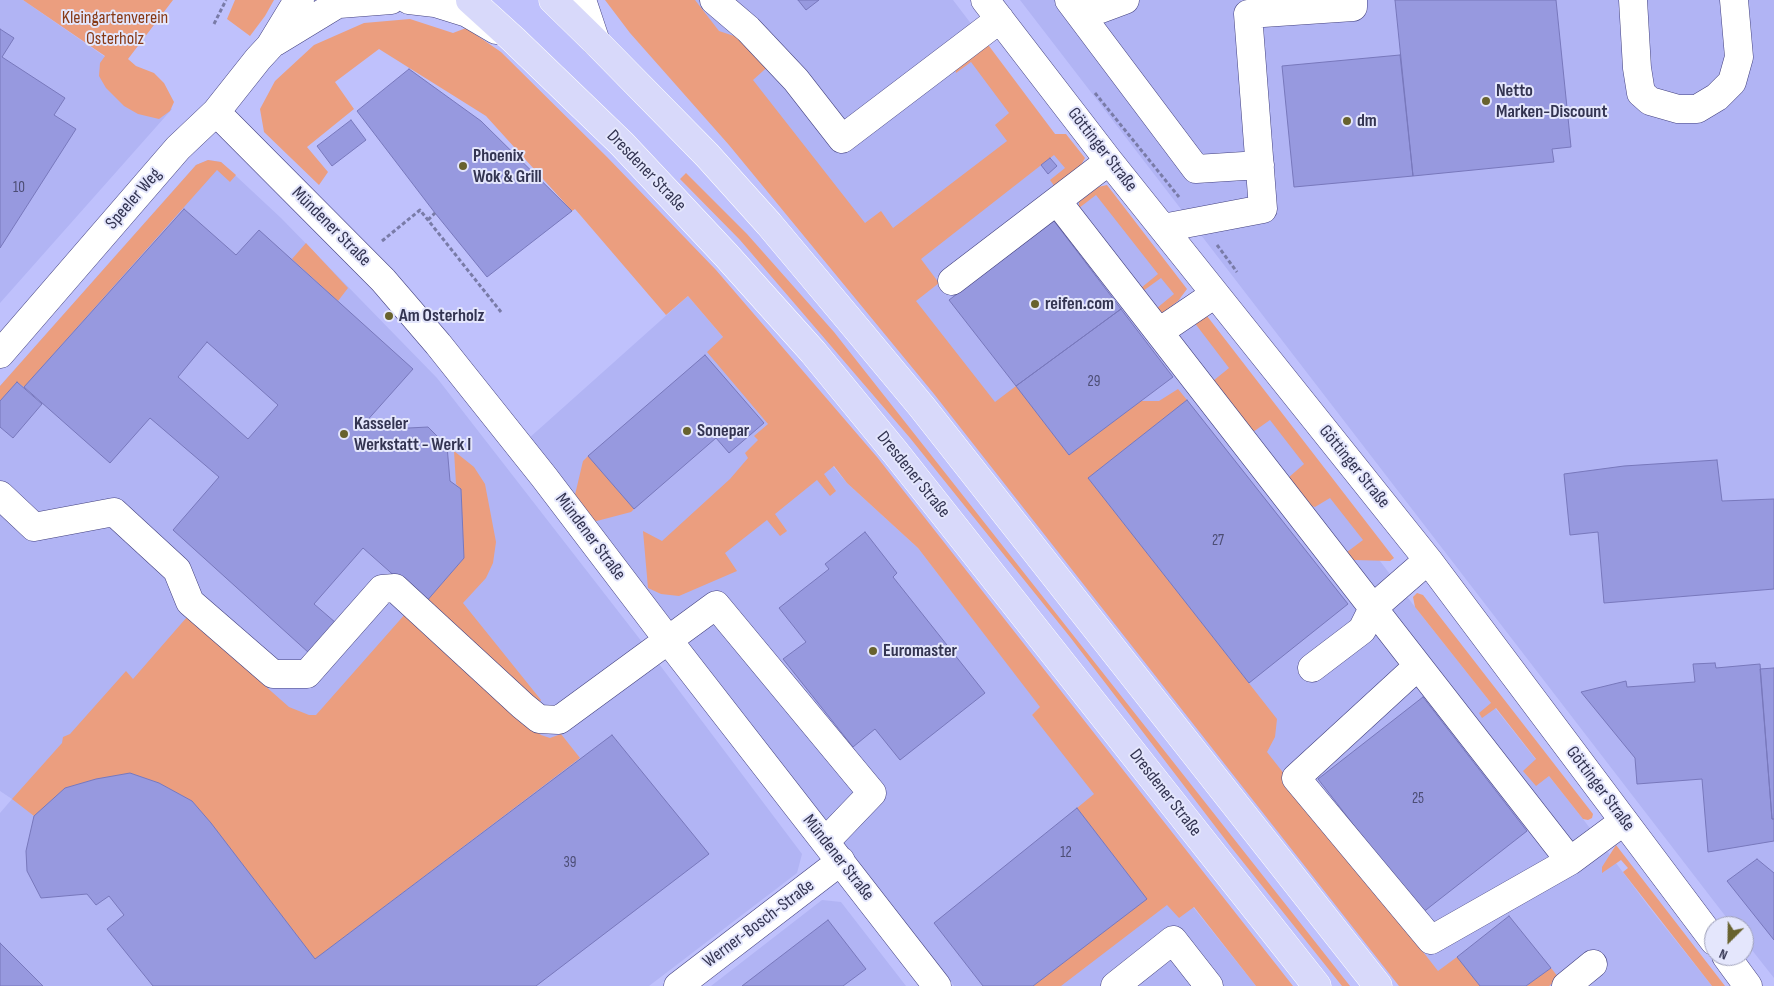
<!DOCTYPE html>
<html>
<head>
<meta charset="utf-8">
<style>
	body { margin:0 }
	#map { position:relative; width:1774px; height:986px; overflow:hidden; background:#bfc1fc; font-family:"Sofia Sans Condensed",sans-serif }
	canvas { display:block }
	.north { position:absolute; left:1704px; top:916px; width:50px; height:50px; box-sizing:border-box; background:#e4e6fc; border:1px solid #9d9fb8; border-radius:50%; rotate:203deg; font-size:14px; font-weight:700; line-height:20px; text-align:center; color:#333451 }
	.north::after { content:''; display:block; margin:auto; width:18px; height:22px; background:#68622e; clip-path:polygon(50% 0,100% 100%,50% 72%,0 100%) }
</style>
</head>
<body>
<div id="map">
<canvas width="1774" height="986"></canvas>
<div class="north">N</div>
</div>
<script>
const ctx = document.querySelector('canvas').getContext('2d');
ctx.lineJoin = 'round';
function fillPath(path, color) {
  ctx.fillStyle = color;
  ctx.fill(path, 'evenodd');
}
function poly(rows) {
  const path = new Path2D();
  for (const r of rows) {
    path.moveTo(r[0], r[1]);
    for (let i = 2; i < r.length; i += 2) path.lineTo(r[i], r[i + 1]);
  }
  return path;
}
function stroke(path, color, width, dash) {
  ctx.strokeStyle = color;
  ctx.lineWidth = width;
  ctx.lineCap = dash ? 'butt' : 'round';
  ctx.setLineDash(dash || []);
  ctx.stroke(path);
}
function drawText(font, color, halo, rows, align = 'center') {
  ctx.font = font + ' "Sofia Sans Condensed",sans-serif';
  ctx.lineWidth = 4;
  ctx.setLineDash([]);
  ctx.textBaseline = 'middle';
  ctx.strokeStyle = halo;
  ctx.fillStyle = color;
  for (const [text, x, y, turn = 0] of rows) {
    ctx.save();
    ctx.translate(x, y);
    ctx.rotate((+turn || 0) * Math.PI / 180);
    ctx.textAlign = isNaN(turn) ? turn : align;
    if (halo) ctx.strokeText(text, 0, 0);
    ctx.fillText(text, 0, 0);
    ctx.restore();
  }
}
fillPath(poly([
	[0,0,23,0,121,68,172,109,0,303],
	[683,0,953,0,1415,607,1583,819,1649,907,1712,986,1424,986],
	[1020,0,1774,0,1774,978,1744,940,1744,926,1733,926],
	[208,160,221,162,281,218,437,378,656,660,802,854,797,873,649,986,0,986,0,813,12,799,0,791,0,386,196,165],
	[688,296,847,483,918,548,1041,707,1032,715,1193,907,1256,986,954,986,528,439],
	[822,900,841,902,906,986,711,986]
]), '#b1b4f4');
fillPath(poly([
	[23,0,173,0,128,59,136,66,154,73,164,83,174,102,170,111,159,119,138,114,124,106,106,88,99,76,100,63,105,56],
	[235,0,274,0,265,16,250,36,227,19],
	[605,0,695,0,719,31,743,39,773,62,753,80,865,223,881,211,893,228,1007,141,995,125,1009,113,971,62,956,73,955,69,986,42,1055,134,1066,134,1085,158,1080,167,1055,187,1050,180,1065,168,1054,155,921,259,939,283,916,301,995,402,1016,386,1069,455,1141,401,1159,401,1178,389,1187,400,1088,478,1277,719,1275,737,1267,752,1438,971,1457,957,1480,986,1399,986,934,394,729,145,630,33],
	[410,19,453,33,466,28,501,52,607,157,716,270,877,457,1293,986,1256,986,1194,907,1179,918,1167,905,1061,986,1033,986,1146,898,1077,808,1094,794,1032,715,1040,707,918,548,847,483,834,466,824,474,836,491,830,496,817,480,775,514,787,531,780,536,767,520,725,553,737,571,679,596,661,594,648,588,643,531,662,541,730,479,748,458,745,453,758,440,754,436,768,424,707,352,723,337,688,296,666,315,575,209,572,211,486,116,379,49,335,82,354,109,307,147,328,172,319,185,264,132,260,109,275,81,314,45,364,23],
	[208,160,221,162,236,175,230,182,217,170,24,387,17,382,0,401,0,386,196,165],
	[686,173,747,234,834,332,1350,986,1342,986,1338,981,1231,847,1070,637,910,438,740,240,680,179],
	[1107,185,1187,289,1178,301,1161,314,1157,308,1174,294,1161,278,1143,291,1141,288,1158,274,1096,195,1079,208,1079,202,1098,187],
	[306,243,348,288,338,301,292,259],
	[1207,316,1394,558,1390,561,1354,560,1347,552,1363,540,1330,498,1315,507,1312,506,1288,478,1304,464,1270,420,1253,432,1213,381,1229,368,1194,322],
	[454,451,474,467,485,484,496,542,493,563,486,578,463,603,541,700,539,703,425,603,464,558,461,489,456,484],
	[588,456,634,509,631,512,593,522,574,499,583,461],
	[1417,593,1423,595,1593,814,1592,818,1588,820,1583,819,1549,776,1536,786,1523,771,1536,759,1496,708,1482,718,1479,713,1491,703,1415,607,1413,597],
	[406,613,413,614,541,735,550,738,561,734,580,758,315,959,211,823,192,801,159,783,130,773,96,779,65,788,34,816,12,799,62,743,63,737,70,734,126,671,133,679,187,617,289,707,309,715,316,715],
	[1616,845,1725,986,1712,986,1623,872,1628,868,1621,860,1602,873,1602,867],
	[1551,968,1559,978,1549,986,1526,986]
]), '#eb9e7f');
const building = poly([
	[798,0,819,0,806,10,798,0],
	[1395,0,1556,0,1571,147,1552,149,1554,162,1413,176,1395,0],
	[0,29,14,38,2,57,65,98,54,115,76,129,0,248,0,29],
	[1400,55,1413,176,1294,187,1282,66,1400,55],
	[409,69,481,121,572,211,487,277,435,213,357,111,409,69],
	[351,120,366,140,332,166,317,146,351,120],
	[1050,158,1057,166,1048,174,1041,165,1050,158],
	[184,209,236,255,259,230,413,369,364,424,370,430,428,427,447,446,450,481,461,489,464,558,425,603,363,548,314,604,336,623,309,653,173,530,219,477,150,418,110,463,24,387,184,209],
	[207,342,278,405,248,439,178,377,207,342],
	[1054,221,1121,309,1016,386,949,300,1054,221],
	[1121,309,1173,377,1069,455,1016,386,1121,309],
	[705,355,764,423,729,453,716,438,634,509,588,456,705,355],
	[17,382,42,404,13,438,0,427,0,401,17,382],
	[1187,400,1348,604,1249,683,1088,478,1187,400],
	[1717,460,1722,501,1774,499,1774,589,1604,603,1598,532,1570,535,1564,474,1624,466,1717,460],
	[865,532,897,573,893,577,985,693,900,760,875,729,853,747,783,659,806,642,779,608,829,569,825,564,865,532],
	[1715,663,1716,668,1760,664,1772,819,1774,819,1774,841,1708,852,1702,779,1637,784,1635,758,1581,692,1626,681,1627,687,1695,682,1693,664,1715,663],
	[1774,668,1774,819,1772,819,1760,669,1774,668],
	[1423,697,1527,831,1422,913,1318,779,1423,697],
	[612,735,709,854,536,986,153,986,107,929,124,915,109,896,96,905,87,894,41,898,27,871,26,851,34,816,65,788,96,779,130,773,159,783,192,801,211,823,315,959,612,735],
	[1077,808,1147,899,1033,986,983,986,934,923,1077,808],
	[1757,859,1774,873,1774,940,1727,881,1757,859],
	[1509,916,1551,968,1526,986,1480,986,1457,957,1509,916],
	[828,920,866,969,843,986,742,986,828,920],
	[0,943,43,986,0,986,0,943]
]);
fillPath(building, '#9799df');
stroke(building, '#7878bc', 1);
const minor = poly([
	[409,0,435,3,467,13,496,30],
	[582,0,596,42],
	[714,0,748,29,796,80,842,139,1000,19],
	[985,0,1109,161,1428,560,1714,941],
	[1069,0,1196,169,1260,165],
	[1633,0,1637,68,1641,93,1650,101,1678,109,1697,109,1717,97,1732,82,1739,57,1734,0],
	[339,4,391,0],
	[1082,16,1125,0],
	[275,42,344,0],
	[216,112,383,280,438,344,544,477,668,640,937,986],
	[1057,201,1373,608,1362,630,1312,668],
	[1163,228,1263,209,1248,14,1353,7,1353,0],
	[952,281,1109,161],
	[1159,332,1215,294],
	[0,354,178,148,216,112,258,59,270,46,295,5,300,0],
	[0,495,34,527,114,512,177,570,190,602,273,674,307,674,382,589,395,588,523,706,539,719,559,720,716,605,872,793,825,842],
	[1428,560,1373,608,1570,861],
	[1418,666,1296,778,1431,940,1570,861,1624,821],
	[1726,956,1748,986],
	[678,986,841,861],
	[1115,986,1173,940,1209,986],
	[1566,986,1593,964]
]);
const major = poly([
	[470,0,514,40,622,144,726,255,813,352,895,452,1317,986],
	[553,0,596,42,707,155,769,224,847,317,922,407,1378,986]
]);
stroke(minor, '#43417f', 29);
stroke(major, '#fff', 29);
stroke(poly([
	[214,24,226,0],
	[1095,93,1179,197],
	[428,220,435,213],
	[382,241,420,210,501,312],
	[1217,245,1237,272]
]), '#797ba7', 3, [4, 2.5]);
stroke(minor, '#fff', 28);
stroke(major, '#d8d9fa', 28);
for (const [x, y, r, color] of [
	[1486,101,5,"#68622e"],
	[1347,121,5,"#68622e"],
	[463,166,5,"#68622e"],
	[1035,304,5,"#68622e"],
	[389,316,5,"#68622e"],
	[687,431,5,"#68622e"],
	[344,434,5,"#68622e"],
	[873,651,5,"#68622e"]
]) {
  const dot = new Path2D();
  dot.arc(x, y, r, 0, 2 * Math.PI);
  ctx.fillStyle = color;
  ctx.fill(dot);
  stroke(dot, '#e4e6fc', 2);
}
drawText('15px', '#4c4d74', null, [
	["10",19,188],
	["29",1094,382],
	["27",1218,541],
	["25",1418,799],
	["12",1066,853],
	["39",570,863]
]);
drawText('18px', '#873915', '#e4e6fc', [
	["Kleingartenverein",115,18],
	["Osterholz",115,39]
]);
drawText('bold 18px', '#333451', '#e4e6fc', [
	["Netto",1496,91],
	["Marken-Discount",1496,112],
	["dm",1357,121],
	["Phoenix",473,156],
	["Wok & Grill",473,177],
	["reifen.com",1045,304],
	["Am Osterholz",399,316],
	["Kasseler",354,424],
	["Werkstatt - Werk I",354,445],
	["Sonepar",697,431],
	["Euromaster",883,651]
], 'left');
drawText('18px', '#333451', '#e4e6fc', [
	["Göttinger Straße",1102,150,52],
	["Dresdener Straße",646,171,46],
	["Speeler Weg",134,199,-49],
	["Mündener Straße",331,227,45],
	["Göttinger Straße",1354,467,51],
	["Dresdener Straße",913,475,51],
	["Mündener Straße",590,537,53],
	["Göttinger Straße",1600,789,53],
	["Dresdener Straße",1165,793,52],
	["Mündener Straße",838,858,52],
	["Werner-Bosch-Straße",759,924,-37]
]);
</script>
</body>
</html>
